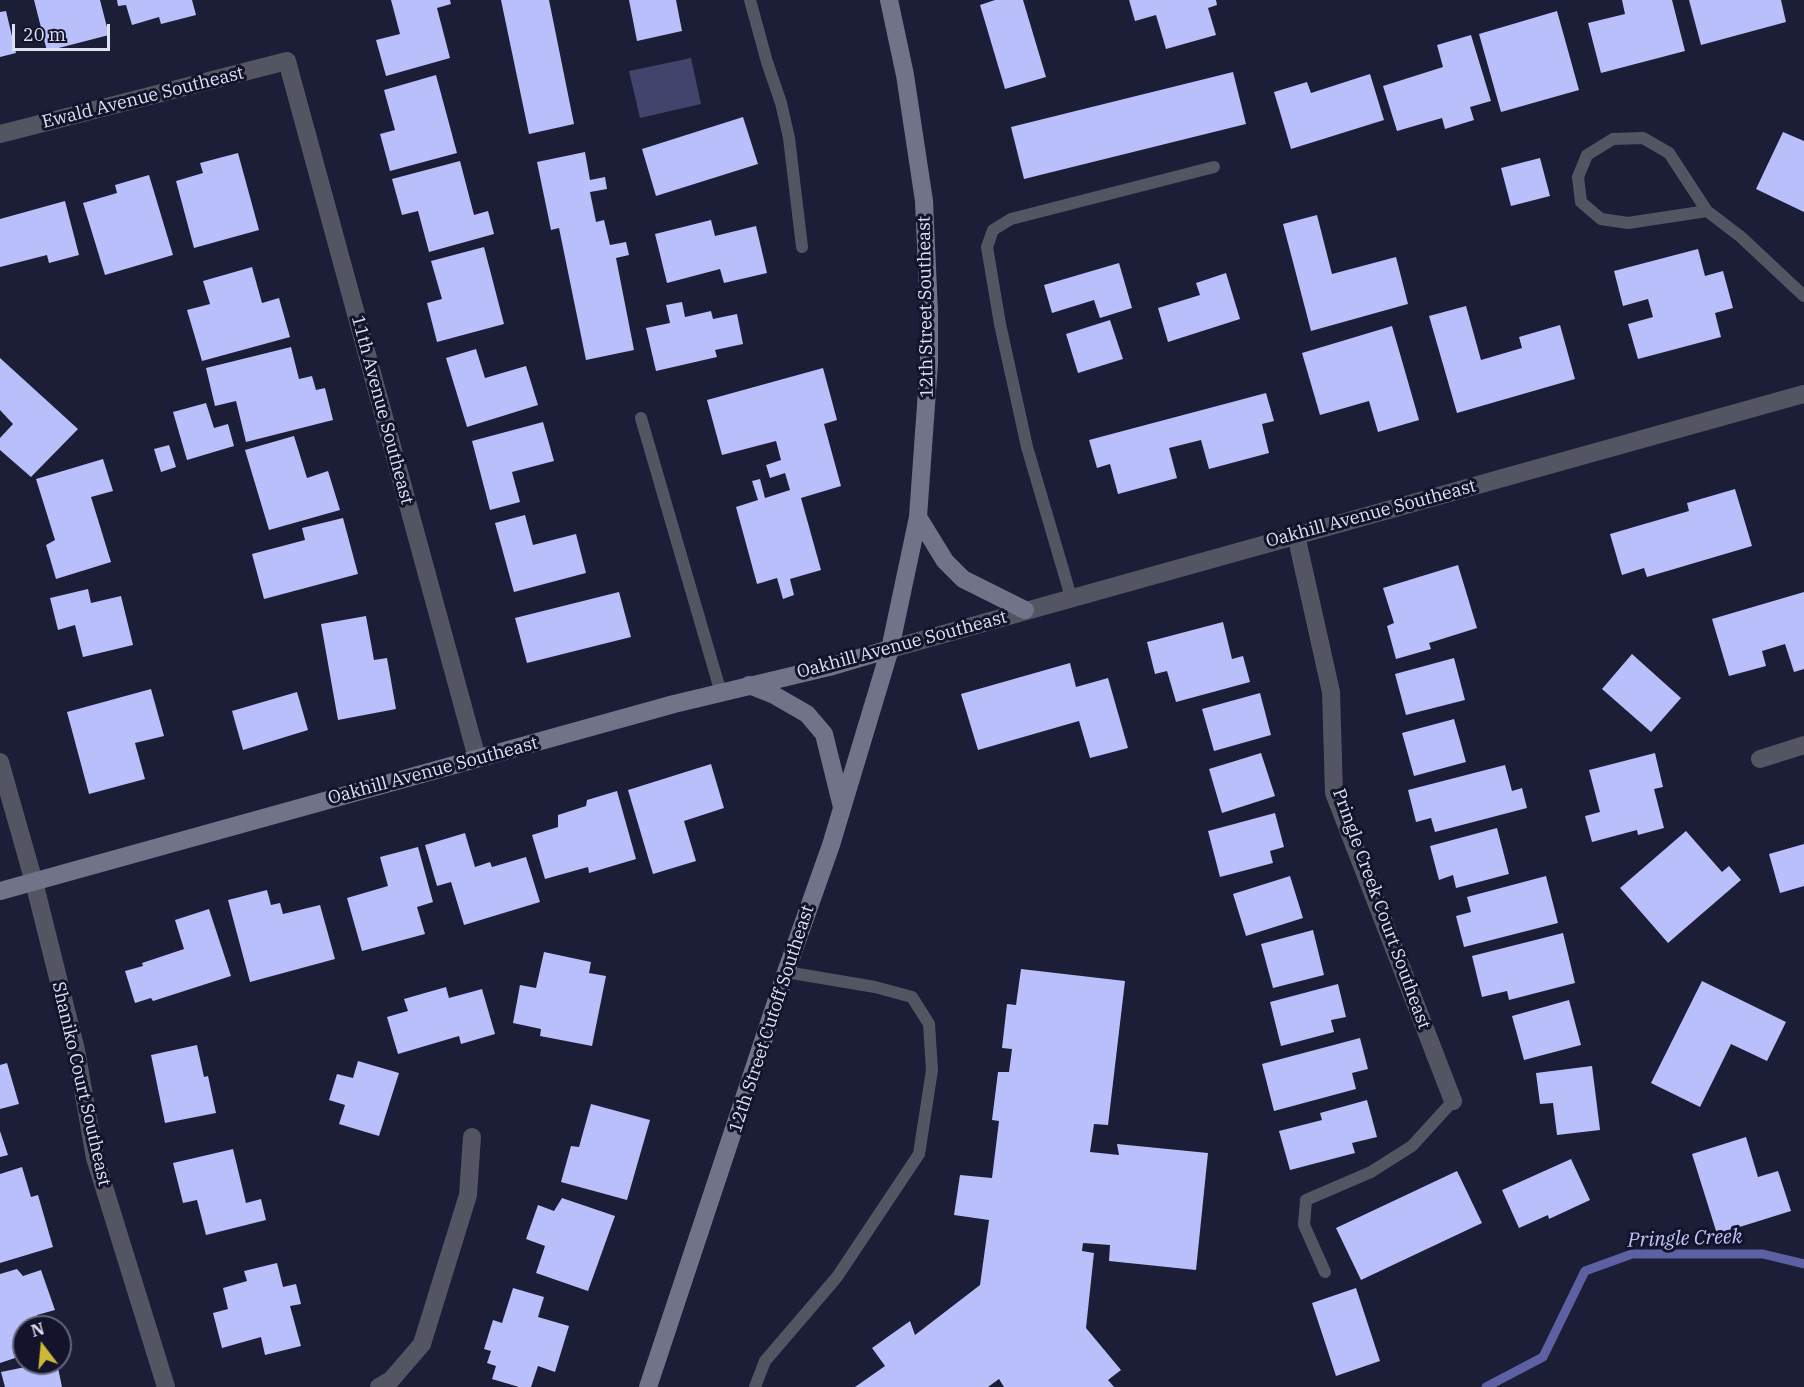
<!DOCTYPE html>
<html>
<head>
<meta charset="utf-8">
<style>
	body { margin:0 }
	#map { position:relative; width:1804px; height:1387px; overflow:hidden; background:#1c1d36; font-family:"IBM Plex Serif",serif }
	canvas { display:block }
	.north { position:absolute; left:12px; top:1315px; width:60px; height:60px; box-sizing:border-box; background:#13142c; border:2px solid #64667b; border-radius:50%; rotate:344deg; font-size:16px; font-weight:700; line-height:24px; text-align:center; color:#dee1f2 }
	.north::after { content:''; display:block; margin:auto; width:21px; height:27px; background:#cdb938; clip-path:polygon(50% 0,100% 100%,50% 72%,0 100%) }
	.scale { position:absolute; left:12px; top:24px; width:98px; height:27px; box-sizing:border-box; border:3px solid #dee1f2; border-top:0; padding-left:8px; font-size:18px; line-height:21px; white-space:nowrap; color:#dee1f2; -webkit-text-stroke:4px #13142c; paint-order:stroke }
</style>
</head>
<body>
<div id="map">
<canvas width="1804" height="1387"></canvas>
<div class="north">N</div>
<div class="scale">20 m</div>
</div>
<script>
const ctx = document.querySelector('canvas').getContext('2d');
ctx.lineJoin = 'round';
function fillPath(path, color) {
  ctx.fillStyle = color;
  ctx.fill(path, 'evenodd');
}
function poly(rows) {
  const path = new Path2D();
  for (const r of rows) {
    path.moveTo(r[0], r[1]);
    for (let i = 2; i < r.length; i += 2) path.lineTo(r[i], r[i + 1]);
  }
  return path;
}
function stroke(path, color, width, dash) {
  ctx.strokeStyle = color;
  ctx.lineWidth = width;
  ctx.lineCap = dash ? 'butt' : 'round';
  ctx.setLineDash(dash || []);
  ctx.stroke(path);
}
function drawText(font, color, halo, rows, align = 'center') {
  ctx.font = font + ' "IBM Plex Serif",serif';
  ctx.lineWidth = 6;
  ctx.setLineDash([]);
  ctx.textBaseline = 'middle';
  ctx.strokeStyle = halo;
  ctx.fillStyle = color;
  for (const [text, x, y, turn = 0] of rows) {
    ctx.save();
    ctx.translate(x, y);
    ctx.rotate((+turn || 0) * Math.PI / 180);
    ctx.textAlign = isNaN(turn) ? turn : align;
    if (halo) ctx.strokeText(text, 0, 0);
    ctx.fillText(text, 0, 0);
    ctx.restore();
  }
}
fillPath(poly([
	[691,58,701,104,640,118,629,71]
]), '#42446b');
stroke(poly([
	[1486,1387,1543,1357,1585,1271,1632,1254,1763,1254,1804,1264]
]), '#5d60a2', 9);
fillPath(poly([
	[34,0,100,0,109,35,47,51],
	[117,0,192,0,196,15,161,24,159,17,132,25,126,5,118,6],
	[391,0,450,0,451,4,437,8,450,58,386,76,376,40,400,34],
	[501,0,549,0,574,124,529,134],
	[629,0,676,0,682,31,637,41],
	[995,0,1023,0,1046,77,1005,89,980,5],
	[1129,0,1216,0,1217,5,1208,8,1216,35,1166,49,1156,15,1135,21],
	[1622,0,1672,0,1685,51,1601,73,1588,23,1625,14],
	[1689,0,1781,0,1786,22,1701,45],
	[6,11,16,53,0,57,0,12],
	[1557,11,1579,90,1501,112,1479,34],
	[1471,35,1491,101,1470,107,1474,120,1445,129,1442,118,1397,131,1383,86,1443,67,1437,45],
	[1233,72,1246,124,1024,179,1011,127],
	[1370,74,1384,120,1291,149,1274,92,1307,82,1311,93],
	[436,75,457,153,390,171,380,134,395,130,384,90],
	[743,117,758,164,656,196,642,149],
	[1783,132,1804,141,1804,212,1756,189],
	[585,152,590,180,605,177,607,189,590,192,596,222,604,220,610,245,626,242,629,255,616,258,634,350,586,360,559,228,551,230,537,162],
	[238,153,259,230,194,248,176,181,203,173,200,163],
	[1540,158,1550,196,1511,206,1501,168],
	[460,161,474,215,488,211,494,234,429,252,418,211,402,215,392,179],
	[149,175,173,255,105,275,83,203,117,193,115,185],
	[65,201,79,255,49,263,47,255,0,267,0,219],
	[1317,215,1332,274,1396,257,1408,304,1311,331,1283,224],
	[711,220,715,236,756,226,767,273,724,283,720,269,667,283,655,234],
	[484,247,504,324,437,342,427,303,442,299,431,261],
	[1698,249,1705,276,1723,271,1733,308,1715,313,1721,337,1638,359,1628,324,1653,317,1648,299,1623,306,1614,271],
	[1119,263,1132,308,1100,318,1094,300,1052,313,1044,285],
	[252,267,262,303,279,298,290,337,202,361,187,310,210,304,203,281],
	[1226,273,1240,319,1168,342,1158,308,1200,295,1196,283],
	[682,302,685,317,711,311,713,319,737,314,743,344,715,350,717,357,656,371,646,328,670,323,666,305],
	[1466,306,1481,360,1522,348,1519,337,1560,325,1575,379,1457,413,1429,316],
	[1110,320,1123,359,1078,373,1066,334],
	[1392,326,1419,420,1378,432,1369,401,1320,415,1302,353],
	[291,347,299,379,312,376,316,390,325,388,333,420,246,442,236,401,215,406,206,368],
	[476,349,485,378,526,366,538,405,467,427,446,358],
	[0,358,78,429,31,477,0,450,0,438,13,424,0,410],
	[823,368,837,420,824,424,841,486,801,498,821,570,790,579,794,595,783,599,777,578,757,584,736,507,758,500,752,481,760,479,765,498,790,490,785,473,770,478,766,465,781,460,776,441,722,455,707,400],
	[1266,393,1274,421,1262,424,1269,453,1209,469,1201,440,1169,448,1177,478,1118,494,1110,464,1097,468,1089,440],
	[206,403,214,428,228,424,234,446,187,460,173,412],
	[543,422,554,461,512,472,520,502,490,510,472,441],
	[294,436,307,478,328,471,340,510,269,530,245,450],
	[169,445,176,467,161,472,154,449],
	[103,459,113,491,91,497,111,562,56,579,46,545,55,540,36,479],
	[1735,489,1752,546,1647,577,1644,568,1622,575,1610,534,1689,511,1687,503],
	[525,515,533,545,576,534,586,573,514,592,495,523],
	[343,518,358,574,264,599,252,554,305,540,302,528],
	[1458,565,1477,628,1429,643,1431,649,1396,659,1387,626,1394,623,1383,588],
	[88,589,91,603,121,596,133,645,83,657,75,625,58,630,50,598],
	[619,592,631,637,527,663,515,618],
	[1804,592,1804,669,1794,672,1785,644,1762,651,1766,666,1729,676,1712,619],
	[366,616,374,660,387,658,396,709,338,720,321,624],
	[1223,622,1232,659,1243,656,1250,682,1176,702,1167,671,1155,674,1147,642],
	[1632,654,1681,698,1651,732,1602,689],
	[1454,658,1465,700,1406,715,1395,674],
	[1070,663,1076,687,1108,678,1128,748,1090,758,1079,721,978,750,961,694],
	[151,689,164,736,135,743,145,779,89,794,67,712],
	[297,692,308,730,243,750,232,711],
	[1260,693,1271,735,1214,751,1202,709],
	[1454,719,1466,762,1414,776,1402,733],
	[1261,753,1275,796,1222,813,1209,769],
	[1655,753,1663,787,1654,789,1664,828,1638,835,1637,830,1592,842,1585,816,1600,812,1589,770],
	[711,764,724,808,684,821,696,861,653,874,628,790],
	[1505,765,1512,791,1522,788,1527,808,1435,832,1431,818,1416,822,1408,790],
	[617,791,636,859,589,873,588,867,545,879,532,835,558,827,558,815,586,806,587,800],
	[1275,813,1284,847,1270,851,1273,863,1220,877,1208,831],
	[1497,828,1509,874,1456,888,1453,875,1439,880,1430,846],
	[1686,831,1722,872,1729,866,1741,880,1668,943,1620,888],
	[465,833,475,867,490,862,492,867,526,857,540,902,464,925,451,882,437,886,425,845],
	[1804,844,1804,886,1780,893,1769,854],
	[418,847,433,902,417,907,425,934,362,951,347,898,388,886,380,857],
	[1290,876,1303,918,1246,936,1233,894],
	[1546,876,1558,923,1464,947,1456,916,1471,912,1467,897],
	[267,890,271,905,280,903,283,914,320,905,335,959,250,982,228,900],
	[209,909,231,976,153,1001,151,998,135,1003,125,971,143,966,142,963,184,949,175,920],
	[1313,930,1324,975,1273,988,1261,944],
	[1563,933,1575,983,1509,1000,1507,991,1482,997,1472,956],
	[544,952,591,962,589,973,606,976,592,1046,540,1036,541,1029,513,1023,520,985,536,988],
	[1021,969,1125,981,1108,1125,1094,1124,1090,1152,1119,1155,1117,1144,1208,1153,1196,1270,1109,1261,1110,1245,1083,1243,1082,1251,1094,1253,1086,1328,1121,1370,1108,1380,1114,1387,1004,1387,999,1379,988,1387,855,1387,885,1366,872,1348,910,1321,915,1335,980,1285,989,1220,954,1215,960,1175,992,1178,999,1121,992,1120,998,1072,1009,1072,1012,1049,1002,1048,1007,1004,1016,1005],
	[1702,981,1786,1022,1767,1061,1731,1044,1700,1107,1651,1083],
	[1338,984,1346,1017,1331,1020,1334,1032,1281,1046,1270,1002],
	[446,987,449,998,482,989,495,1034,461,1044,459,1036,398,1054,387,1017,408,1011,404,999],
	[1569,1000,1581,1045,1524,1060,1512,1016],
	[1360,1038,1368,1069,1352,1073,1356,1089,1274,1111,1262,1064],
	[197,1045,204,1077,208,1076,216,1113,165,1123,151,1055],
	[358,1061,399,1073,379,1136,339,1124,345,1105,329,1100,337,1074,353,1078],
	[7,1063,19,1104,0,1109,0,1065],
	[1592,1066,1600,1130,1557,1135,1553,1103,1540,1104,1536,1073],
	[1367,1100,1377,1137,1352,1143,1355,1153,1290,1170,1279,1131,1322,1120,1320,1113],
	[591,1104,650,1120,627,1200,561,1182,571,1146,579,1147],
	[0,1131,8,1155,0,1157],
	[1746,1137,1758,1177,1778,1171,1791,1211,1717,1234,1692,1154],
	[233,1149,246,1203,261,1199,266,1220,206,1235,197,1200,183,1203,173,1163],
	[1571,1159,1590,1200,1549,1219,1548,1215,1519,1228,1502,1190],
	[22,1167,31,1197,38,1195,53,1247,0,1263,0,1174],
	[1457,1171,1482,1223,1361,1280,1336,1228],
	[562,1198,615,1216,588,1291,536,1273,545,1246,526,1239,538,1205,554,1211],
	[277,1263,283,1287,296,1284,301,1304,290,1306,301,1346,265,1355,261,1337,222,1348,213,1313,228,1309,223,1288,247,1281,244,1271],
	[17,1269,23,1276,41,1270,55,1310,37,1315,41,1327,24,1327,24,1355,0,1363,0,1274],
	[513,1288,544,1297,538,1317,569,1326,555,1372,538,1366,531,1387,519,1387,492,1379,496,1366,487,1363,491,1351,484,1349,493,1320,502,1323],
	[1356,1288,1380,1361,1336,1376,1312,1303],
	[45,1363,57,1363,62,1387,5,1387,1,1372]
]), '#b9bffa');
stroke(poly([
	[750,0,767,62,781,103,789,138,802,247],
	[1707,211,1628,223,1601,219,1581,202,1578,177,1587,155,1613,139,1643,138,1669,153,1707,211,1741,237,1804,296],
	[641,418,721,693],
	[1071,597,1027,447,1000,324,987,247,993,230,1011,219,1214,167],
	[1325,1272,1304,1225,1306,1200,1371,1172,1412,1146,1453,1101],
	[755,1387,765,1361,837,1277,919,1154,932,1070,929,1024,912,997,875,987,786,972]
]), '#545562', 12);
stroke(poly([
	[0,134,287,61,477,758],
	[1296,535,1331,692,1334,793,1453,1101],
	[890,649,1804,394],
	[1760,759,1804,745],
	[0,762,34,882,76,1050,95,1158,166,1387],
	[379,1387,391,1380,422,1344,468,1195,472,1137]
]), '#545562', 18);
stroke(poly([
	[918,517,945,561,963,579,1025,610],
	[749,685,774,695,807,714,824,734,842,807],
	[0,891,674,704,829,667,890,649],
	[648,1387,786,972,831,845,890,649,918,517,929,363,929,312,924,201,905,75,889,0]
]), '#717388', 18);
drawText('18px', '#dee1f2', '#13142c', [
	["Ewald Avenue Southeast",143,98,-14],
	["12th Street Southeast",926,307,-91],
	["11th Avenue Southeast",382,410,75],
	["Oakhill Avenue Southeast",1371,514,-15],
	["Oakhill Avenue Southeast",902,645,-15],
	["Oakhill Avenue Southeast",433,771,-15],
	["Pringle Creek Court Southeast",1381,909,70],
	["12th Street Cutoff Southeast",772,1019,-72],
	["Shaniko Court Southeast",81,1084,77]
]);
drawText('italic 20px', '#c0c5fe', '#13142c', [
	["Pringle Creek",1685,1239,-2]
]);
</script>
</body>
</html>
